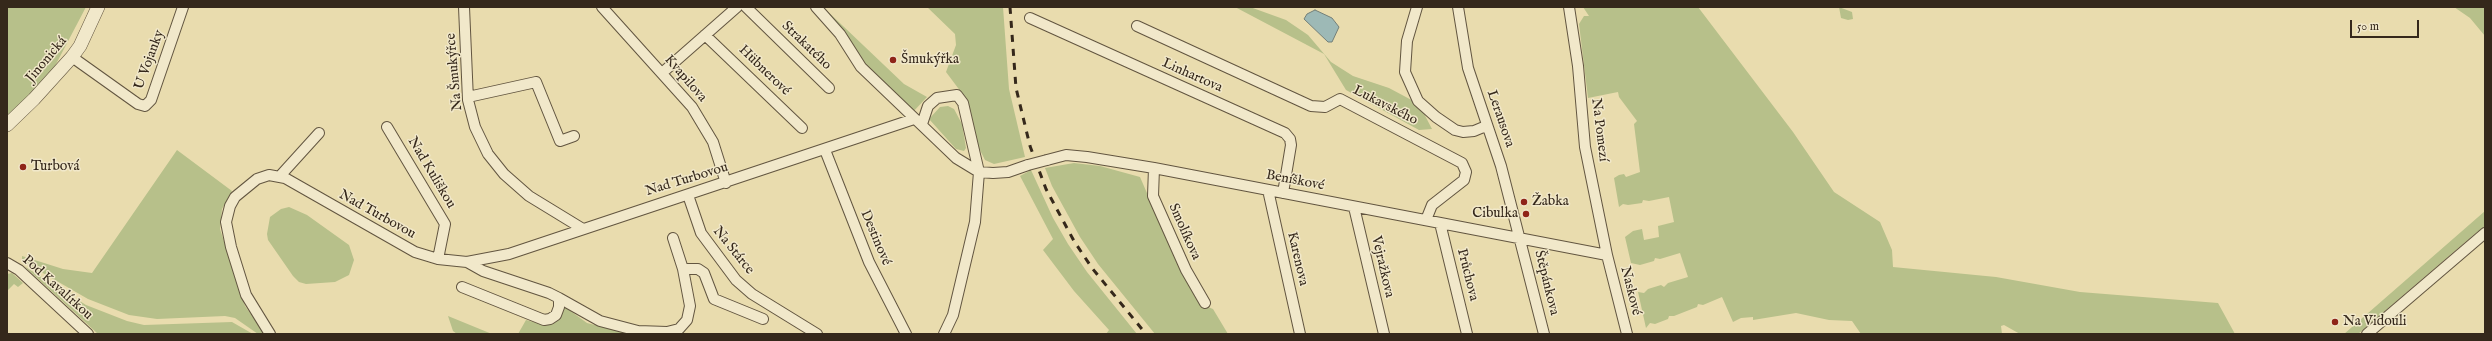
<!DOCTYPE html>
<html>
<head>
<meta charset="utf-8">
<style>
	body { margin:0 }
	#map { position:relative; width:2492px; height:341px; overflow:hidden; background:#e9dcae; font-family:"IM FELL English",serif }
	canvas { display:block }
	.frame { position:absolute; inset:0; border:8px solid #35281b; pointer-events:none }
	.scale { position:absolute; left:2350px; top:20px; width:69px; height:18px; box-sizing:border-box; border:2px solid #35281b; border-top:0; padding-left:5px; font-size:12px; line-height:14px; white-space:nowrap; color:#35281b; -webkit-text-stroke:3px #f1e8ca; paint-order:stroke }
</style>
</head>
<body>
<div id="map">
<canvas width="2492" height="341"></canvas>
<div class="frame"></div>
<div class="scale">50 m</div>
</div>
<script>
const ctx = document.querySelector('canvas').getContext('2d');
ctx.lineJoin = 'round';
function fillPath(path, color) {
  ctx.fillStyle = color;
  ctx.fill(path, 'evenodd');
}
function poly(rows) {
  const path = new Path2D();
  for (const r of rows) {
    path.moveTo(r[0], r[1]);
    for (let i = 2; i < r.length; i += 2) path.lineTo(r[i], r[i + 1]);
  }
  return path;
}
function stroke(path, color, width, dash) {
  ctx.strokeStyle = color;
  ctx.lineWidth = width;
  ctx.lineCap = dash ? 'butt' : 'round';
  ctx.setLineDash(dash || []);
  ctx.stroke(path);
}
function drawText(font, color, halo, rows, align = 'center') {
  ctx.font = font + ' "IM FELL English",serif';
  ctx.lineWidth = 3;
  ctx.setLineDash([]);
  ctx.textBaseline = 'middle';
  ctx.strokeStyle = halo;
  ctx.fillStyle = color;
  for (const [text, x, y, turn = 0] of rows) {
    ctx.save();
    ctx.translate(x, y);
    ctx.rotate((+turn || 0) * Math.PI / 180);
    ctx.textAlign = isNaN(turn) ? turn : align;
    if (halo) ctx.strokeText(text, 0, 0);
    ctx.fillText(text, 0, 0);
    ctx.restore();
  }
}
fillPath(poly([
	[7,7,86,7,55,66,15,110,7,115],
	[823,7,904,84,927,97,912,113,865,66],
	[927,7,1003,7,1009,89,1025,157,994,164,985,160,980,150,977,149,967,100,946,72,956,45,955,34],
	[1235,7,1250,7,1286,20,1308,35,1331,62,1353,76,1389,88,1419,104,1432,129,1419,130,1346,90,1324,54],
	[1583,7,1698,7,1793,132,1834,192,1880,222,1892,250,1893,267,1996,277,2080,292,2218,303,2235,334,2020,334,2004,325,2001,326,2002,334,1861,334,1852,321,1829,320,1796,313,1753,320,1753,317,1741,318,1733,322,1722,297,1703,305,1698,304,1697,307,1674,316,1669,316,1668,319,1655,324,1650,323,1646,328,1638,292,1644,293,1648,289,1661,285,1664,287,1668,283,1688,277,1680,253,1660,259,1655,258,1654,261,1640,265,1631,263,1625,237,1633,231,1642,229,1644,240,1659,237,1658,226,1674,222,1669,197,1649,201,1643,200,1642,203,1628,205,1623,204,1619,207,1614,178,1619,175,1624,174,1626,177,1640,172,1634,124,1637,121,1619,97,1618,92,1588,98,1579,24,1584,16,1589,16],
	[1839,7,1852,12,1853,19,1848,20,1841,18],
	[2454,7,2485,7,2485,36,2470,18],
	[948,106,954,109,962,124,966,148,964,151,956,149,929,119,940,107],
	[177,150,232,191,222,209,220,229,245,306,265,334,258,334,235,318,225,316,157,319,129,315,88,299,22,261,22,256,63,269,92,273],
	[1074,163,1100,166,1140,177,1180,269,1203,305,1213,309,1228,334,1155,334,1098,264,1080,237,1052,186,1045,168],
	[1031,170,1053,218,1068,244,1087,272,1137,334,1106,334,1109,330,1074,291,1043,250,1053,239,1020,176],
	[289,207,307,215,349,245,354,260,349,275,335,282,306,284,299,282,293,276,268,240,267,234,270,217,281,209],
	[2485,211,2485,228,2477,232,2358,334,2344,334],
	[24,266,86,305,127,321,144,325,232,322,253,334,98,334],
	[12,273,23,283,18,287,14,284,7,291,7,274],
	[565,307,587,323,630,334,518,334,526,320,545,325,556,321,561,316],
	[448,316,492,334,457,334,453,331]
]), '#b7c08a');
const water = poly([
	[1315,10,1332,18,1339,27,1332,42,1328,42,1304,19,1307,14,1315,10]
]);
fillPath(water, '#9db9b6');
stroke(water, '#737f78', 1);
const minor = poly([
	[464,7,468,100,475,127,488,154,504,174,529,196,583,229],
	[602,7,692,107,713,142,726,183],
	[746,7,829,88],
	[816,7,840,34,861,67,956,158,979,172,993,173,1008,172,1028,165],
	[1417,7,1407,41,1405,72,1418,101,1436,117,1455,130,1463,132,1474,131,1486,126],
	[1458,7,1468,68,1501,166,1544,334],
	[1569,7,1578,66,1585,147,1607,255,1627,334],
	[1030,18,1285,133,1290,139,1291,145,1283,193],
	[1137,26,1311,106,1325,107,1340,99,1462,163,1466,172,1464,180,1432,205,1426,220],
	[705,35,802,128],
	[72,57,138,104,145,106,151,100,183,7],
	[662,73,737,7],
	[468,97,536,82,560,141,574,136],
	[922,124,928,106,937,98,957,95,963,103,979,172,975,222,953,315,944,334],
	[387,127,445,224,438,259],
	[825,150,869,262,906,334],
	[1047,160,1066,155,1087,157,1154,168,1607,255],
	[1154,168,1153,196,1186,270,1205,303],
	[280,176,319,133],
	[1268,190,1300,334],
	[688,195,701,233,736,280,752,294,817,334],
	[1354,207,1384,334],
	[1440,223,1467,334],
	[673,238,683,269,698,269,704,273,714,299,763,319],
	[7,263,19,270,88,334],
	[462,287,544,320,550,319,556,315,559,307,559,298,549,293,483,271,467,262],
	[559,298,600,321,638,331,667,332,679,329,687,320,690,306,683,269],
	[270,334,246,295,231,247,226,222,230,206,235,197,257,179,269,175,285,178,415,252,438,259,467,262,509,254,914,119],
	[2367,334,2485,233]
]);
const tertiary = poly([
	[7,125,34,99,72,57,80,46,98,7]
]);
stroke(minor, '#625540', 12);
stroke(tertiary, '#625540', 14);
stroke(minor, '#f1e8ca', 10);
stroke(tertiary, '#f1e8ca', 13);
stroke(poly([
	[1010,7,1016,88,1030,146,1046,189,1074,241,1092,268,1146,334]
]), '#35281b', 3, [7, 7]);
const minorBridge = poly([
	[1028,165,1047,160]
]);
stroke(minorBridge, '#625540', 12, []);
stroke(minorBridge, '#f1e8ca', 10);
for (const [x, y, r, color] of [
	[893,60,4,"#8f2418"],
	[23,167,4,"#8f2418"],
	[1524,202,4,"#8f2418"],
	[1526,214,4,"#8f2418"],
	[2335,322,4,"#8f2418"]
]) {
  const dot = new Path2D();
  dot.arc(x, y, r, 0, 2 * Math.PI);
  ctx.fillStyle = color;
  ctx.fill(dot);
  stroke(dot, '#f1e8ca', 1.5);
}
drawText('14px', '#35281b', '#f1e8ca', [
	["Strakatého",806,46,44],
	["Jinonická",47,60,-50],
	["U Vojanky",150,60,-70],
	["Hübnerové",764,71,44],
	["Na Šmukýřce",455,72,-95],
	["Linhartova",1192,76,24],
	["Kvapilova",685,79,49],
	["Lukavského",1385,106,27],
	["Lerausova",1500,119,71],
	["Na Pomezí",1599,130,83],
	["Nad Kuliškou",431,173,59],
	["Nad Turbovou",687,180,-17],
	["Beníškové",1295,181,11],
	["Nad Turbovou",377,215,29],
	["Smolíkova",1184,232,66],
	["Destinové",875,238,67],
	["Na Stárce",733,251,51],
	["Karenova",1297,259,77],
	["Vejražkova",1382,267,77],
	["Průchova",1467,275,76],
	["Štěpánkova",1546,283,76],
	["Pod Kavalírkou",57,288,42],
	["Naskové",1630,291,76]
]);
drawText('14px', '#35281b', '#f1e8ca', [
	["Šmukýřka",901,60],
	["Turbová",31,167],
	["Žabka",1532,202],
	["Cibulka",1518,214,"right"],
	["Na Vidouli",2343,322]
], 'left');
</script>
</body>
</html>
